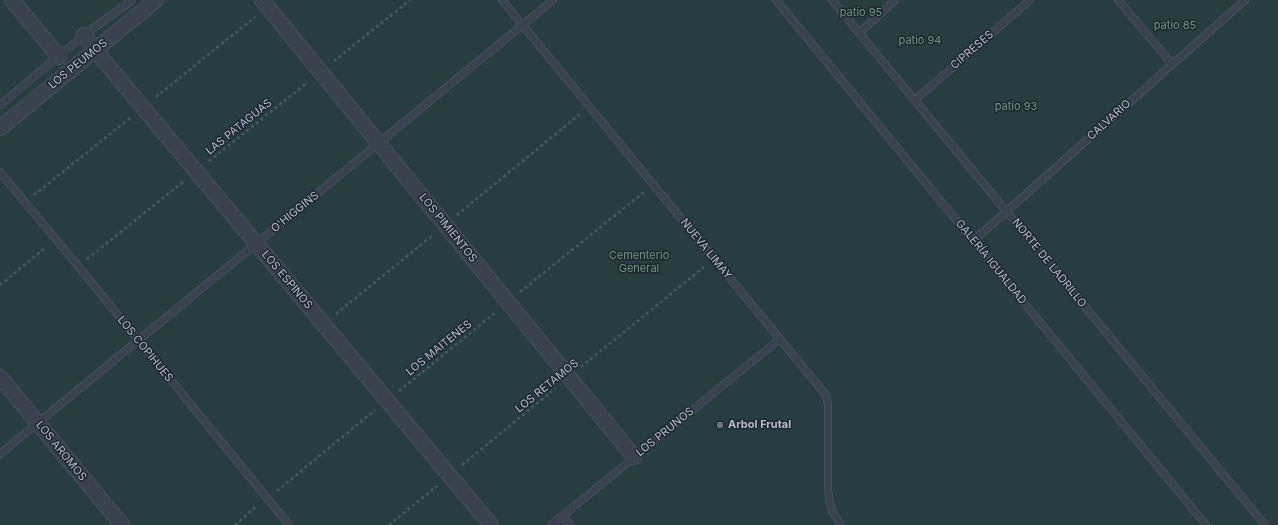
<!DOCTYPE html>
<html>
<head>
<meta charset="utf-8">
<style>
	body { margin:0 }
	canvas { display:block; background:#25303e }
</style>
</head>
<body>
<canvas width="1278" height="525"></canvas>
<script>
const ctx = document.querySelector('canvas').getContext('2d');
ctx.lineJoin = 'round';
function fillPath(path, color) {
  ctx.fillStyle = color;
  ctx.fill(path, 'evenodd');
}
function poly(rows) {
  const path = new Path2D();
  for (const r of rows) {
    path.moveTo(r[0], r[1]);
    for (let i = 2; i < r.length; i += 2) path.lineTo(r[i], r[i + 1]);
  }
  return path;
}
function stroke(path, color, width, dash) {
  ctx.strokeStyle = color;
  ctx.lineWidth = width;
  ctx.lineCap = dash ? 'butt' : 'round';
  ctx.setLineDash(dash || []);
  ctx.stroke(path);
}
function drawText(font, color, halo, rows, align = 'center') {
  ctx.font = font + ' Inter,sans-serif';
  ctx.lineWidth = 3;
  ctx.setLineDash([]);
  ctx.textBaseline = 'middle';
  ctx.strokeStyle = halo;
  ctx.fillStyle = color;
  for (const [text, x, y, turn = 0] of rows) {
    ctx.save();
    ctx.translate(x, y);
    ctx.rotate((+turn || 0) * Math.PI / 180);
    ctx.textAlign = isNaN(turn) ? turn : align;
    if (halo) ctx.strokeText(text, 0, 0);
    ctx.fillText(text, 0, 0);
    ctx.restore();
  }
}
fillPath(poly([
	[0,0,1278,0,1278,525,0,525]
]), '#273d3f');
const lane = poly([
	[502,0,825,394,828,404,828,490,830,504,833,513,841,525],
	[776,0,1206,525],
	[832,0,1265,525],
	[1118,0,1172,64],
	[859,33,895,0],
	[915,100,1030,0],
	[0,105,84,35,132,0],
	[0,172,78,266,289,525],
	[973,241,1245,0],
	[0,454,553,0],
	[562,516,570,525],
	[551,525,780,339]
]);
const street = poly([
	[12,0,59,57],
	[262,0,634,457],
	[84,35,95,50,491,525],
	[0,128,156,0],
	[0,377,122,525]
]);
stroke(lane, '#57606c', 8);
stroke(street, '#57606c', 16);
stroke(poly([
	[334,61,410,0],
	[156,97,255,17],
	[209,161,308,82],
	[34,195,130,118],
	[457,215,580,114],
	[87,259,183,182],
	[0,285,46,247],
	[520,292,644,192],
	[336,314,433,235],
	[581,367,704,267],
	[399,391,495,313],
	[462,465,556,388],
	[277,491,375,410],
	[235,525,257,506],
	[389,525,437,486]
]), '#455a5c', 2.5, [3, 3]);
stroke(lane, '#39424e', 7);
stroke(street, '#39424e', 15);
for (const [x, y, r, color] of [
	[720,425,4,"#6b7280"]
]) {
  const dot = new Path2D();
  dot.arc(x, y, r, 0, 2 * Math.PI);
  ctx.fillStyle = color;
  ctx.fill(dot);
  stroke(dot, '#1e2733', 1.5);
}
drawText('11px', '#6d9977', '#1e2733', [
	["patio 95",861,13],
	["patio 85",1175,26],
	["patio 94",920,41],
	["patio 93",1016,107],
	["Cementerio",639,256],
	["General",639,269]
]);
drawText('11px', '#b5bdc9', '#1e2733', [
	["CIPRESES",972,50,-41],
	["LOS PEUMOS",78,64,-39],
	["CALVARIO",1109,120,-42],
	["LAS PATAGUAS",239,127,-39],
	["O'HIGGINS",295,212,-39],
	["LOS PIMIENTOS",448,228,51],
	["NUEVA LIMAY",706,249,51],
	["GALERÍA IGUALDAD",991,262,51],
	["NORTE DE LADRILLO",1049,263,51],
	["LOS ESPINOS",287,280,50],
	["LOS MAITENES",439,348,-39],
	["LOS COPIHUES",145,349,51],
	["LOS RETAMOS",547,386,-39],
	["LOS PRUNOS",665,432,-39],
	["LOS AROMOS",61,451,51]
]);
drawText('bold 11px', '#b5bdc9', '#1e2733', [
	["Arbol Frutal",728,425]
], 'left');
</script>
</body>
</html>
